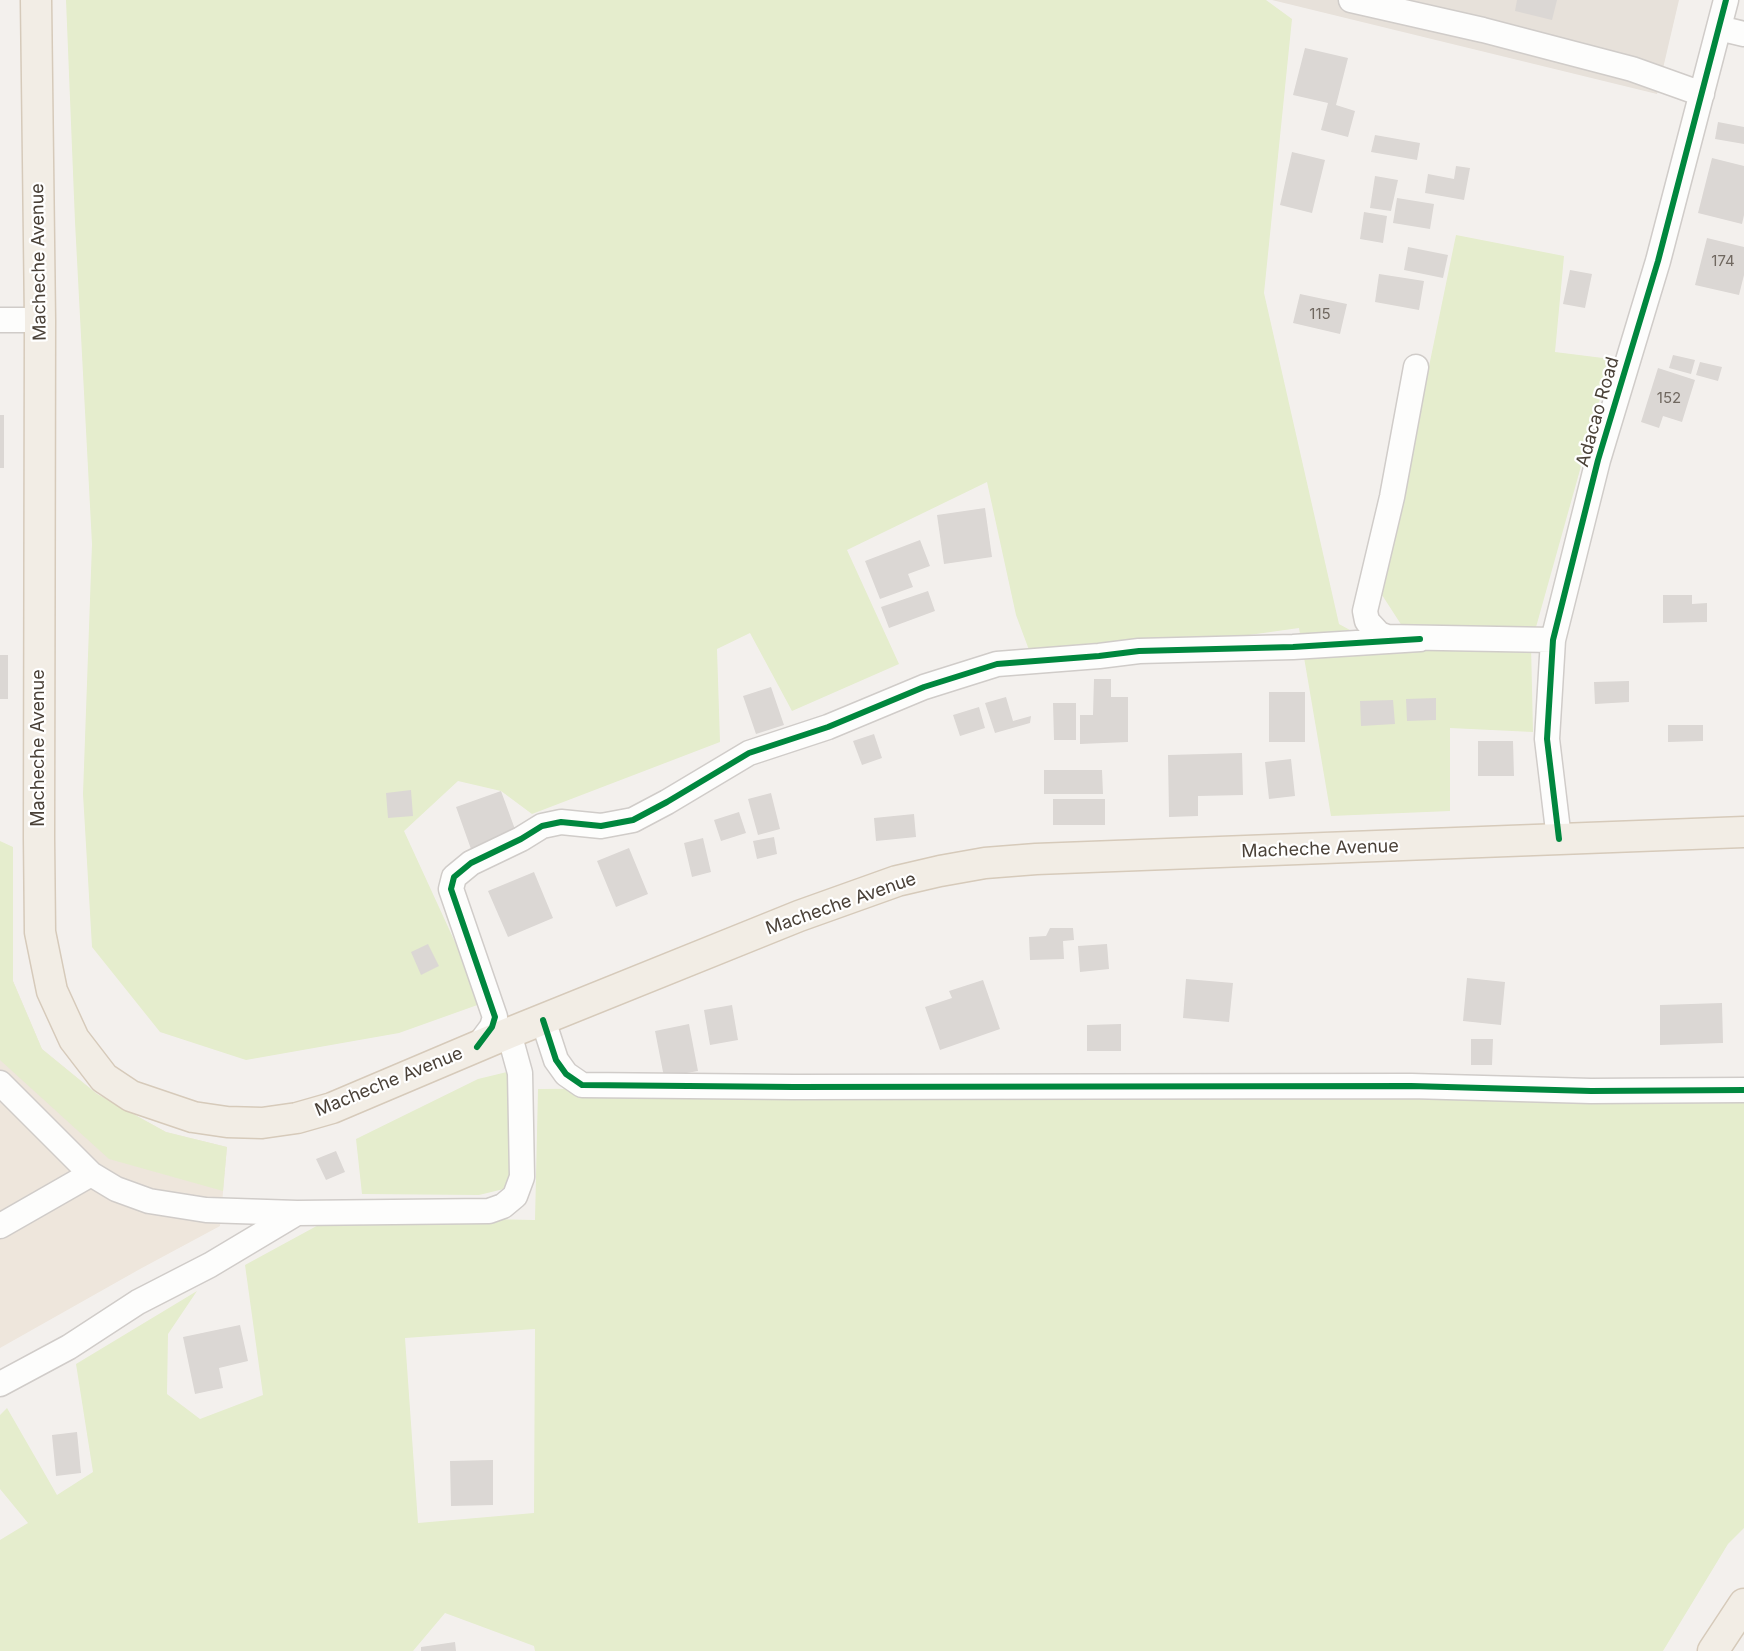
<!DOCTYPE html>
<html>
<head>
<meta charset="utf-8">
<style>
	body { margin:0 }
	canvas { display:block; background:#f3f0ed }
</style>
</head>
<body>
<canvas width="1744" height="1651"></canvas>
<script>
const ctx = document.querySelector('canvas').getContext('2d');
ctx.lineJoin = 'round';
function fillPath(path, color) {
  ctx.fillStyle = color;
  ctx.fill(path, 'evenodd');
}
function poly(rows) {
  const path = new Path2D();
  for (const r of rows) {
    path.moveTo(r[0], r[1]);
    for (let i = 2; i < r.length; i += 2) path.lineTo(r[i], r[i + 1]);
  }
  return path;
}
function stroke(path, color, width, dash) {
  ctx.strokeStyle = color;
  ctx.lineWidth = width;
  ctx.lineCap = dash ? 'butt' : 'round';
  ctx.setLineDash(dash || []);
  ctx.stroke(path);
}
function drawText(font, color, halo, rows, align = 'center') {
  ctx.font = font + ' Inter,sans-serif';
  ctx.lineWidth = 4.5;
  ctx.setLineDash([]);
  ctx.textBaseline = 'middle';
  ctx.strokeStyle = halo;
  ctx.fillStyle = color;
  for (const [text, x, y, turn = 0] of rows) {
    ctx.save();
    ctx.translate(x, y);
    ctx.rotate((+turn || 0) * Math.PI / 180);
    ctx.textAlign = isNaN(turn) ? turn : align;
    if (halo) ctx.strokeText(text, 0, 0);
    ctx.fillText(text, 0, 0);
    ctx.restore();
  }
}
fillPath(poly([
	[1272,0,1679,0,1657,94]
]), '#e7e1da');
fillPath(poly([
	[13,981,42,1049,97,1094,166,1132,227,1147,220,1226,140,1269,0,1348,0,987]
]), '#eee6dc');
fillPath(poly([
	[66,0,1266,0,1292,19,1264,293,1339,624,1379,646,1415,646,1382,595,1456,235,1564,256,1555,352,1611,359,1531,645,1533,732,1450,728,1450,811,1331,816,1299,628,1099,656,1032,658,1016,615,987,482,847,550,899,664,792,711,750,633,717,649,720,742,532,814,501,791,458,781,404,831,483,1003,399,1033,246,1060,160,1032,92,947,83,794,92,544,75,222],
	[0,841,13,847,13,981,42,1049,97,1094,166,1132,227,1147,223,1191,109,1159,0,1060],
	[511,1071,512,1187,479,1195,362,1194,356,1139,478,1079],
	[979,1086,1744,1090,1744,1528,1728,1544,1663,1651,535,1651,534,1646,445,1613,413,1651,0,1651,0,1540,28,1523,0,1489,0,1415,7,1408,57,1495,93,1472,76,1364,197,1291,168,1334,167,1394,200,1419,263,1395,245,1265,335,1216,535,1220,538,1089],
	[535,1329,534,1513,418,1523,405,1338]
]), '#e5edcd');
fillPath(poly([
	[1517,0,1557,0,1552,20,1515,11],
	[1305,48,1348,58,1336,105,1355,111,1348,137,1321,130,1328,103,1293,95],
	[1718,122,1744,127,1744,144,1715,139],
	[1375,135,1420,143,1417,160,1371,152],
	[1292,152,1325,160,1312,213,1280,205],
	[1712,158,1744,166,1744,215,1742,224,1698,213],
	[1456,166,1470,168,1464,200,1425,193,1428,174,1454,179],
	[1375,176,1398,180,1391,211,1370,208],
	[1397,198,1434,204,1430,229,1393,223],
	[1364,212,1387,216,1383,243,1360,239],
	[1707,238,1744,247,1744,275,1739,295,1695,285],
	[1408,247,1448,255,1443,278,1404,270],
	[1570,270,1592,274,1585,308,1563,304],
	[1379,274,1424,281,1419,310,1375,302],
	[1300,294,1347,304,1340,334,1293,323],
	[1673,355,1695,360,1691,374,1669,368],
	[1700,362,1722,367,1718,381,1696,375],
	[1658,368,1695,380,1682,422,1663,416,1659,428,1641,422],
	[0,415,4,415,4,468,0,468],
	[985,508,992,557,944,564,937,515],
	[920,540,930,566,908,574,913,587,880,599,865,561],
	[928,591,935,611,889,628,881,607],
	[1663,595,1692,595,1692,604,1707,603,1707,622,1663,623],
	[0,655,8,655,8,699,0,699],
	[1094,679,1111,679,1111,697,1128,697,1128,742,1080,744,1080,715,1093,715],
	[1629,681,1629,702,1595,704,1594,682],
	[771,687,784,725,756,734,743,696],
	[1269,692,1305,692,1305,742,1269,742],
	[1006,697,1013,721,1031,716,1030,723,995,733,985,703],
	[1436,698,1436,720,1407,721,1406,699],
	[1393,700,1395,724,1361,726,1360,701],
	[1053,703,1076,703,1076,740,1054,740],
	[979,707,985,728,960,736,953,715],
	[1668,725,1703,725,1703,741,1668,742],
	[874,734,882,758,862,765,853,741],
	[1478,741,1513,741,1514,776,1478,776],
	[1242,753,1243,795,1198,796,1198,816,1169,817,1168,755],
	[1291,759,1295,796,1269,799,1265,762],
	[1044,770,1102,770,1103,794,1044,794],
	[411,790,413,816,388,818,386,793],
	[501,791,516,832,471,849,456,807],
	[771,793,780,829,758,835,748,799],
	[1053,799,1105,799,1105,825,1053,825],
	[739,812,746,833,721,841,714,820],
	[914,814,916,837,876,841,874,818],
	[774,837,777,854,757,859,753,841],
	[703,838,711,872,692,877,684,843],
	[629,848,648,894,616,907,597,861],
	[534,872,553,918,508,937,488,891],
	[1050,928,1073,928,1074,940,1063,941,1064,959,1030,960,1029,937,1046,936],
	[428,944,439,966,421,975,411,952],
	[1107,944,1109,969,1080,972,1078,946],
	[1467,978,1505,982,1501,1025,1463,1021],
	[1186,979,1233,983,1229,1022,1183,1018],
	[983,980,1000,1029,940,1050,925,1007,952,998,949,991],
	[1722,1003,1723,1043,1660,1045,1660,1005],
	[732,1005,738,1040,710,1045,704,1010],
	[689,1024,698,1071,664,1077,655,1031],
	[1121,1024,1121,1051,1087,1051,1087,1025],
	[1471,1039,1493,1039,1492,1065,1471,1065],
	[336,1151,345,1172,326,1180,316,1159],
	[240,1325,248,1361,219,1368,223,1388,195,1394,183,1337],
	[77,1432,81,1473,56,1476,52,1435],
	[493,1460,493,1505,451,1506,450,1461],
	[455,1642,456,1651,421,1651,421,1647]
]), '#dbd7d4');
const minor = poly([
	[1351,0,1483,30,1632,69,1702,94],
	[1719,28,1744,34],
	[0,320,40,320],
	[1416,367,1392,497,1365,611,1367,621,1379,634,1387,637,1553,640],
	[1559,839,1547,739,1553,640,1598,460,1658,261,1726,0],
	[543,1020,556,1060,566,1074,582,1085,794,1087,1411,1086,1591,1091,1744,1090],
	[477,1047,492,1027,495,1017,451,889,454,877,471,863,521,839,542,826,561,822,601,826,633,820,667,802,749,753,828,727,924,687,997,664,1099,656,1139,651,1293,647,1420,639],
	[0,1083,91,1174,116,1189,149,1201,206,1210,297,1213,489,1211,503,1206,515,1196,522,1177,520,1073,509,1033],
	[0,1226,91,1174],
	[0,1384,69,1347,138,1302,210,1265,297,1213]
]);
const major = poly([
	[36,0,40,320,39,838,40,932,52,991,74,1039,104,1078,131,1096,193,1117,227,1122,262,1123,297,1118,332,1108,509,1033,799,916,897,881,940,871,985,863,1036,859,1744,832],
	[1713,1651,1744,1604]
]);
stroke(minor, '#d0ccc9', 27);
stroke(major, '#d6caba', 33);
stroke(minor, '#fdfdfc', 24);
stroke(major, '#f2ede5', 30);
stroke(poly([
	[1559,839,1547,739,1553,640,1598,460,1658,261,1726,0],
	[543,1020,556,1060,566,1074,582,1085,794,1087,1411,1086,1591,1091,1744,1090],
	[477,1047,492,1027,495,1017,451,889,454,877,471,863,521,839,542,826,561,822,601,826,633,820,667,802,749,753,828,727,924,687,997,664,1099,656,1139,651,1293,647,1420,639]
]), '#00873e', 6);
drawText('15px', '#706860', null, [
	["174",1723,261],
	["115",1320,314],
	["152",1669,398]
]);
drawText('18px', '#4a4138', '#fff', [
	["Macheche Avenue",39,262,-91],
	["Adacao Road",1598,412,-74],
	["Macheche Avenue",39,748,-90],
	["Macheche Avenue",1320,849,-2],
	["Macheche Avenue",841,904,-19],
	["Macheche Avenue",389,1082,-22]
]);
</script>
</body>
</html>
